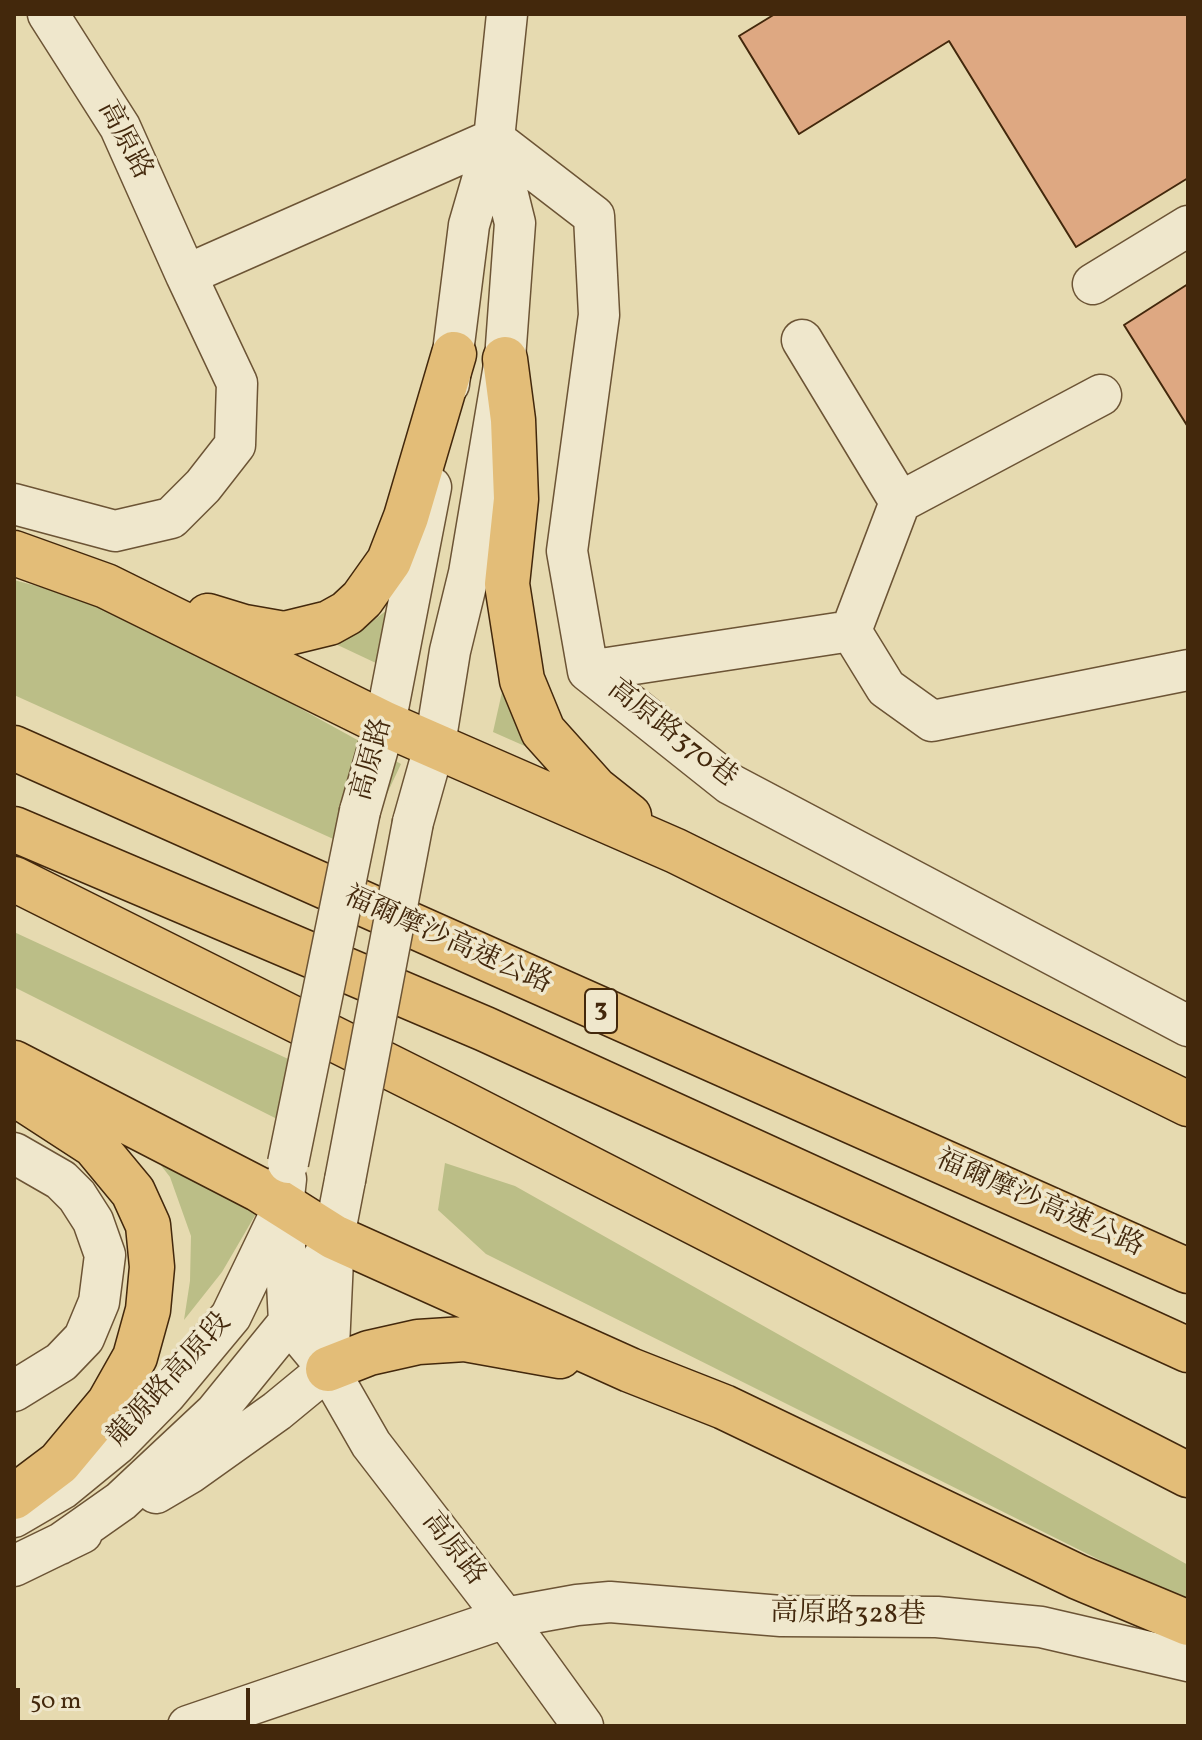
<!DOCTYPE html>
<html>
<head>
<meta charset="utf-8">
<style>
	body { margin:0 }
	#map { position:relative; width:1202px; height:1740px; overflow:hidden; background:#e6dab0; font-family:Vollkorn,serif }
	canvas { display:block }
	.frame { position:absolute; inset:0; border:16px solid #43280c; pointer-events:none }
	.scale { position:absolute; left:16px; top:1688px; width:234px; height:36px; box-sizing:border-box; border:4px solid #43280c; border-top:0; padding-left:10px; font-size:24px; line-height:28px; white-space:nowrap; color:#43280c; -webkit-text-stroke:6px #efe7cc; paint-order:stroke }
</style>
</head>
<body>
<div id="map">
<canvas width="1202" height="1740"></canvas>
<div class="frame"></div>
<div class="scale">50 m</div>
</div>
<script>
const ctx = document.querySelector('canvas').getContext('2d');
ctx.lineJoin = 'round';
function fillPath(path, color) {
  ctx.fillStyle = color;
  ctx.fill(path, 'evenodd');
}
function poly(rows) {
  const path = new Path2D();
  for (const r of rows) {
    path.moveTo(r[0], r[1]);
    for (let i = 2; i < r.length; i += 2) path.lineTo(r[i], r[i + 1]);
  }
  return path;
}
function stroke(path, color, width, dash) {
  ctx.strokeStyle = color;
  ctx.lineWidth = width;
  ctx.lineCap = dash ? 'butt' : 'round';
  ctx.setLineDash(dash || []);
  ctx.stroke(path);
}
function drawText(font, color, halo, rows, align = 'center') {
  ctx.font = font + ' Vollkorn,"Noto Serif TC",serif';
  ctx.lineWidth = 7;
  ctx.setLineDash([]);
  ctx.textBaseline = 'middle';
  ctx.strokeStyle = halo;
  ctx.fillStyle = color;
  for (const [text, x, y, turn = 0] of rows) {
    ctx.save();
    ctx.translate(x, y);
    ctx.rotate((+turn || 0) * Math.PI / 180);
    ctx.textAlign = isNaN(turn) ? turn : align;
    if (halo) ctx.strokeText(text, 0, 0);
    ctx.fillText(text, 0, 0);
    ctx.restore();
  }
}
fillPath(poly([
	[14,580,116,607,401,764,360,851,14,695],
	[387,610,378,664,327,640,360,631],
	[507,670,536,751,493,732],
	[14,932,312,1070,311,1136,14,987],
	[156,1159,257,1212,222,1272,184,1320,190,1281,191,1236,170,1177],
	[445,1163,515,1186,1188,1565,1188,1604,486,1254,438,1210]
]), '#bbbe87');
const building = poly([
	[775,14,1188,14,1188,178,1076,247,949,41,799,134,739,36,775,14],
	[1188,284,1188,427,1124,325,1188,284]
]);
fillPath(building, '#dea882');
stroke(building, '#43280c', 2);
const minor = poly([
	[48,14,120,127,186,275],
	[494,139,594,216,599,315,567,551,588,671,730,784,1188,1026],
	[1093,284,1188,226],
	[802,340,900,502],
	[449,384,469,225,494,139,507,14],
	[14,504,115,531,171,518,203,486,235,445,237,383,186,275,494,139],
	[851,631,900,502,1101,395],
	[588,671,851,631,886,688,932,721,1188,670],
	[360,811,385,724,431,487],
	[413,822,435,744,450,651,469,573,505,359,515,223,494,139],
	[14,1153,61,1180,77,1196,93,1221,105,1255,99,1302,84,1338,61,1362,14,1391],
	[286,1179,283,1206,289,1322,328,1369,371,1444,505,1618,583,1726],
	[328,1369,334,1237,345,1180],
	[156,1493,190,1473,277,1411,328,1369],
	[14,1517,62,1489,117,1444,166,1394,231,1316,282,1210],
	[60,1544,121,1501,215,1413,289,1322,334,1237],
	[14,1566,82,1533],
	[188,1726,505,1618,577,1605,610,1602,781,1616,937,1617,1041,1627,1188,1661]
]);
const highway = poly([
	[505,359,513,420,516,499,507,584,522,680,543,731,595,789,629,816],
	[14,553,106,586,385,724,676,851,1188,1104],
	[208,616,244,627,284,634,329,623,347,613,362,599,389,561,406,517,454,354],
	[14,748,1188,1271],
	[14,829,485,1029,1188,1350],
	[14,879,460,1102,1188,1475],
	[14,1063,258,1189,334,1237,630,1370,724,1407,1078,1577,1188,1623],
	[14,1093,94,1145,133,1192,148,1225,152,1267,148,1310,135,1357,109,1403,59,1463,14,1497],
	[328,1369,369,1353,418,1342,465,1339,560,1356]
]);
stroke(minor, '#6c5435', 43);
stroke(highway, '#43280c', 47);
stroke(minor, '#efe7cc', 40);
stroke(highway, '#e3bd78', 44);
const minorBridge = poly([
	[288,1163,360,811],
	[345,1180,413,822]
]);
stroke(minorBridge, '#6c5435', 43, []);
stroke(minorBridge, '#efe7cc', 40);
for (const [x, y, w] of [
	[601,1011,32]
]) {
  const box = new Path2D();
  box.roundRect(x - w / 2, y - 22, w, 44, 6);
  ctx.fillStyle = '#efe7cc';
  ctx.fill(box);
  stroke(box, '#43280c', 2);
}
drawText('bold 26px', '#43280c', null, [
	["3",601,1011]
]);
drawText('28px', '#43280c', '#efe7cc', [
	["高原路",123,141,62],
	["高原路370巷",671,735,38],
	["高原路",374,760,-75],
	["福爾摩沙高速公路",447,942,24],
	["福爾摩沙高速公路",1039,1205,24],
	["龍源路高原段",171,1381,-48],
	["高原路",452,1550,52],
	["高原路328巷",848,1616,1]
]);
</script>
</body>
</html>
